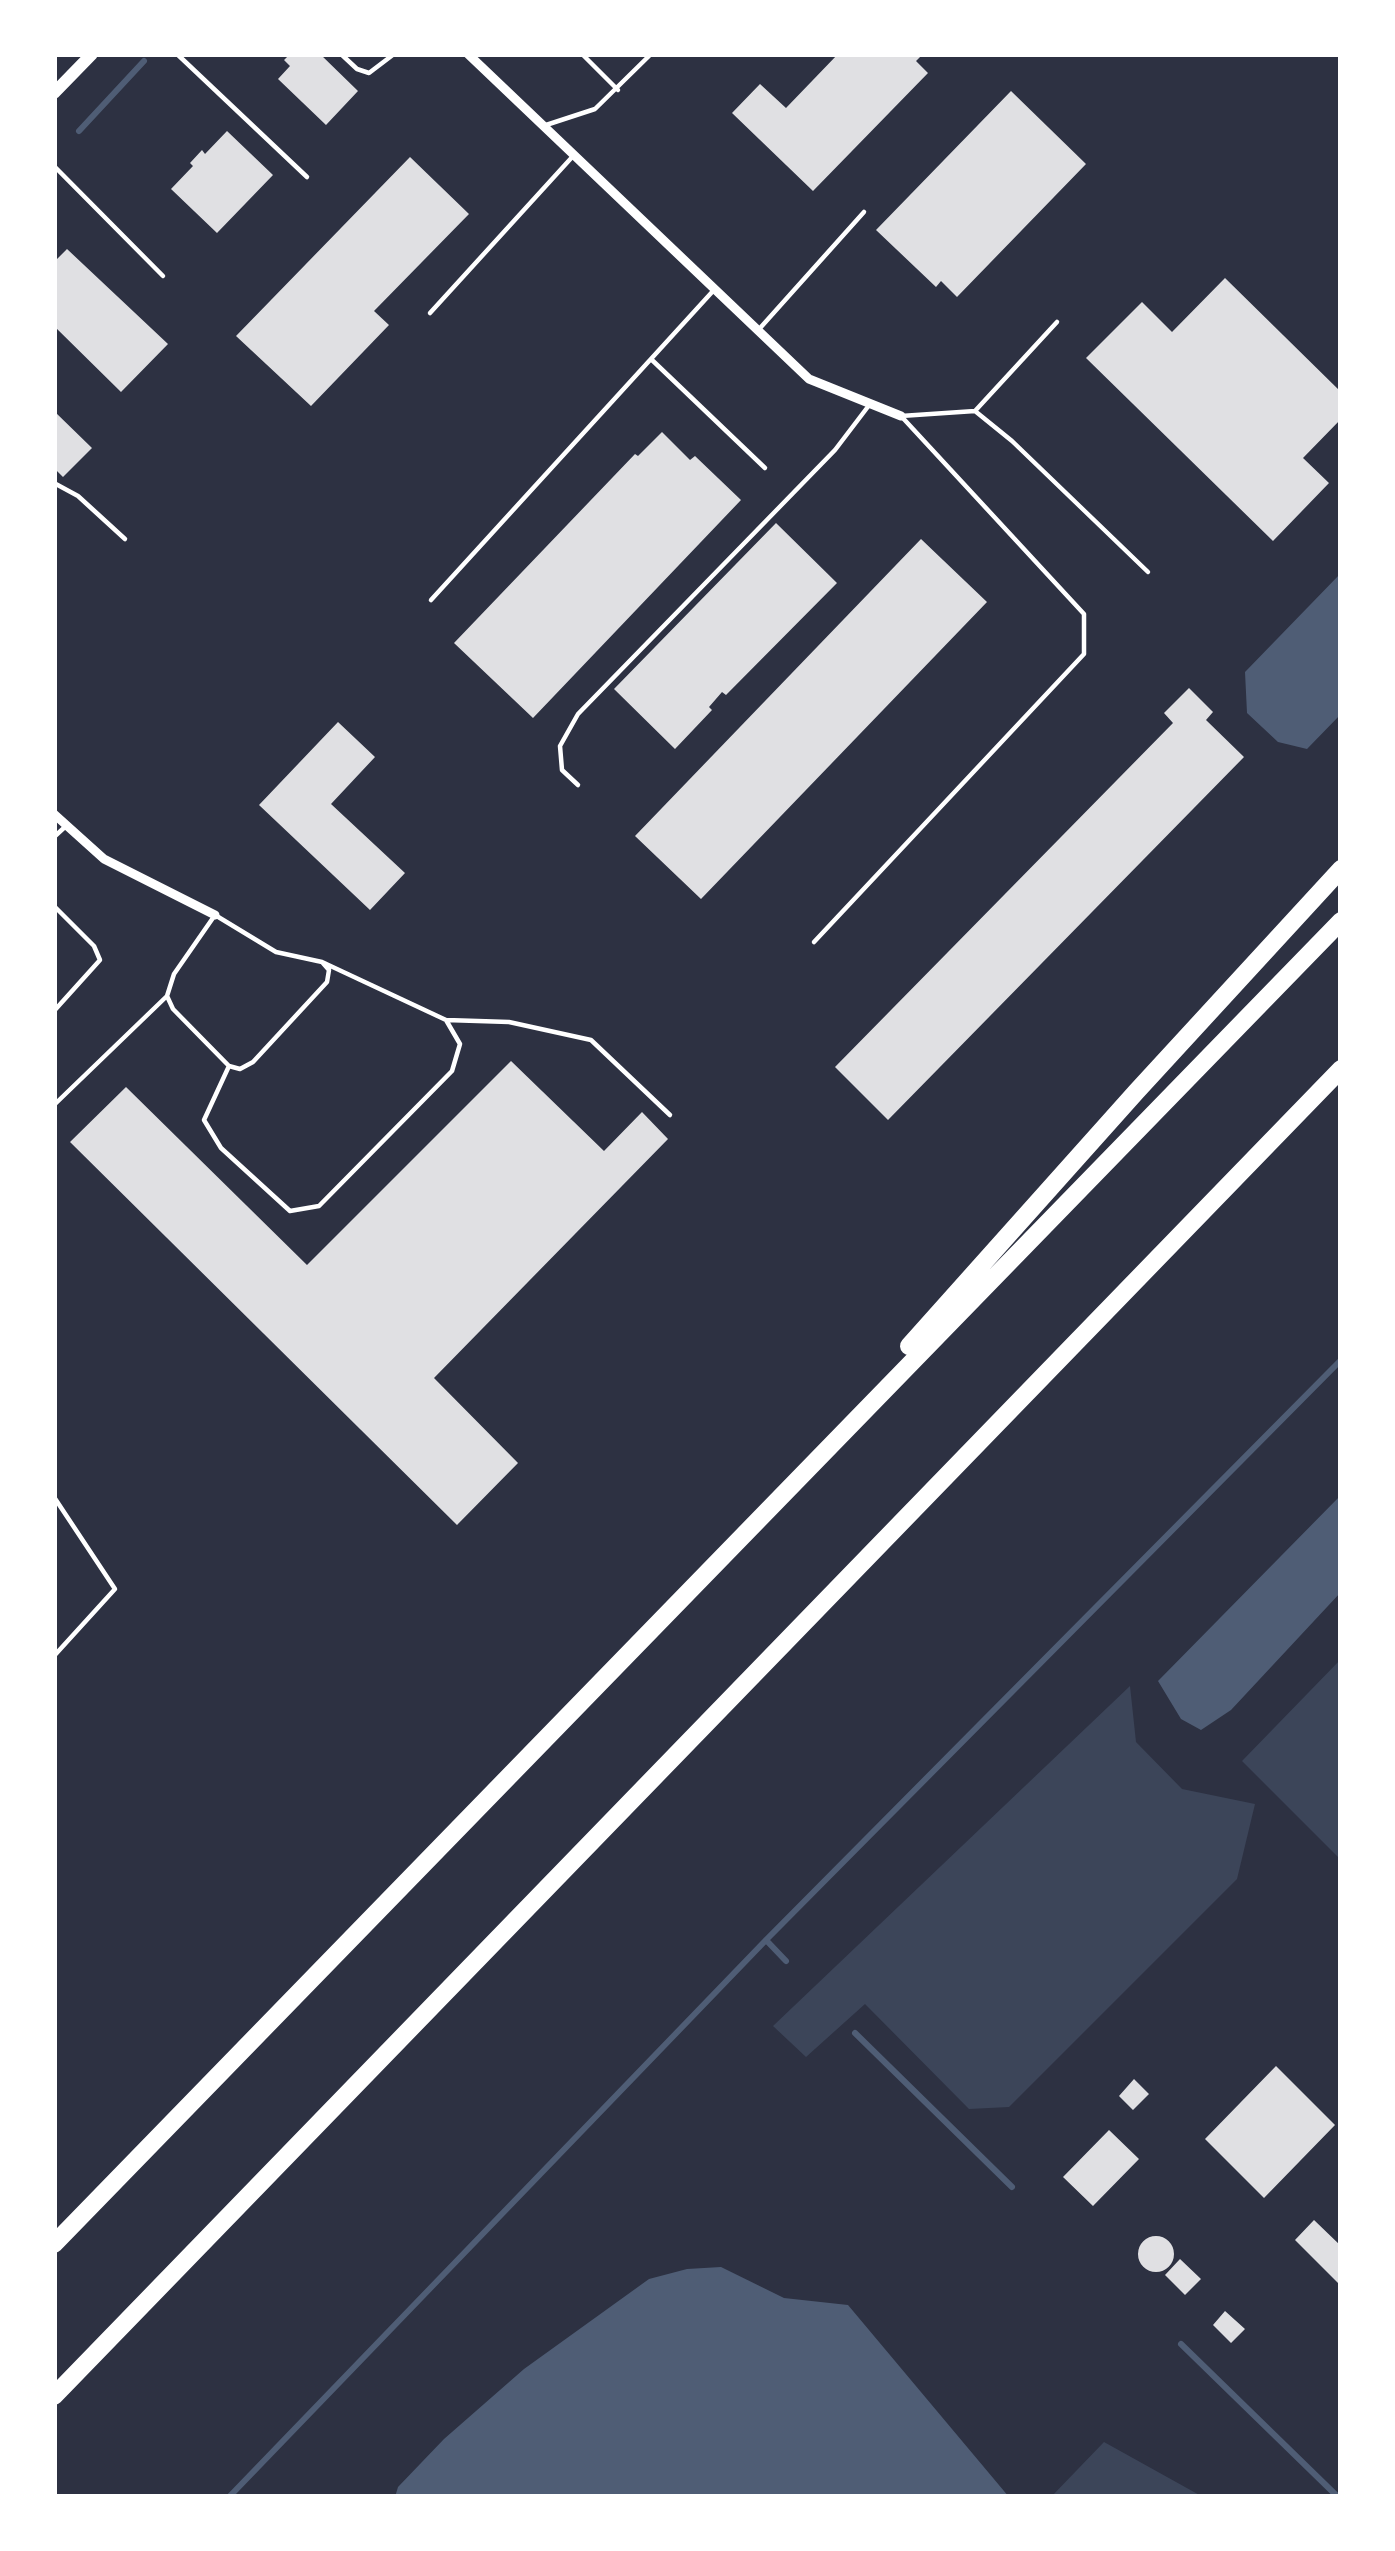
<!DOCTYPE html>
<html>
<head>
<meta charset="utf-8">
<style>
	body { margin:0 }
	#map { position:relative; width:1395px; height:2551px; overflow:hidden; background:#2d3142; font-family:"DejaVu Sans",sans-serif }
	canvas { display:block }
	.frame { position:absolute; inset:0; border:57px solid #fff; pointer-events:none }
</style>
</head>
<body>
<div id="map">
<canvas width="1395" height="2551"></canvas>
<div class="frame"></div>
</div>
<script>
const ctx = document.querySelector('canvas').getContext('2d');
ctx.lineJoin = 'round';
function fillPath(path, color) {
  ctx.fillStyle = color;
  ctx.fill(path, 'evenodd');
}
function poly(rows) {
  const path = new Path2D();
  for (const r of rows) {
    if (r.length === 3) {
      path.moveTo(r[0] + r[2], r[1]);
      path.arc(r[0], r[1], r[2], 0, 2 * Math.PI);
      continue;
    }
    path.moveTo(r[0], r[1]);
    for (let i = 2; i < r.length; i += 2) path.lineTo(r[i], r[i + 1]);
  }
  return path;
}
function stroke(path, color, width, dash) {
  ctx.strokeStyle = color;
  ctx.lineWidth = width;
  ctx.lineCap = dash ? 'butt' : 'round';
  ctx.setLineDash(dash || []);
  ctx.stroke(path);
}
fillPath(poly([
	[1341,1659,1341,1860,1242,1761],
	[1130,1686,1136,1742,1182,1789,1255,1804,1237,1879,1009,2107,969,2109,865,2004,806,2057,773,2026],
	[1104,2442,1203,2497,1051,2497]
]), '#3c4559');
fillPath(poly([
	[1341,573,1341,714,1307,749,1278,742,1247,713,1245,672],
	[1341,1495,1341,1592,1231,1710,1201,1730,1181,1719,1158,1681],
	[721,2267,784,2298,848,2305,1009,2497,395,2497,398,2487,444,2439,524,2369,649,2279,687,2269]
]), '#4f5d75');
stroke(poly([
	[79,131,144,61],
	[766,1940,786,1961],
	[855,2033,1012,2187],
	[1181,2344,1338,2497],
	[229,2497,766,1940,1341,1360]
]), '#4f5d75', 6);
fillPath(poly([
	[290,54,320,54,358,91,326,125,278,79,290,66,284,60],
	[838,54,923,54,916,61,928,73,813,191,732,113,760,84,786,108],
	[1011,91,1086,164,957,297,941,281,936,287,876,230],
	[227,131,273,175,217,233,171,189,193,166,190,163,202,150,205,154],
	[410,157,469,214,374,311,389,325,311,406,236,336],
	[67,249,168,344,121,392,54,326,54,262],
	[1225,278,1341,392,1341,419,1303,458,1329,483,1273,541,1086,358,1142,302,1172,332],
	[54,411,92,448,63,477,54,468],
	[662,432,690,460,695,456,741,500,533,718,454,643,635,454,638,456],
	[776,523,837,583,726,695,722,692,709,707,712,710,675,749,614,689],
	[921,539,987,602,701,899,635,836],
	[1189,688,1213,712,1206,720,1244,757,888,1120,835,1067,1173,723,1164,713],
	[338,722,375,757,331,804,405,873,370,910,259,805],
	[511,1061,604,1151,642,1112,668,1139,434,1378,518,1463,457,1525,70,1142,126,1087,307,1265],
	[1276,2066,1335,2125,1264,2198,1205,2139],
	[1134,2079,1149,2094,1133,2110,1119,2096],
	[1109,2130,1139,2159,1093,2206,1063,2177],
	[1314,2220,1341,2246,1341,2286,1295,2240],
	[1156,2254,18],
	[1180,2259,1201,2279,1185,2295,1165,2275],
	[1225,2311,1245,2329,1231,2343,1213,2325]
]), '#e0e0e3');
stroke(poly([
	[177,54,307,177],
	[341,54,357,69,369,73,394,54],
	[582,54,618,90],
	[543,126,595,109,651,54],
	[54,166,163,276],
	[430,313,574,155],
	[761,327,864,212],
	[652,360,765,468],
	[975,411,1057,322],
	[901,416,975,411,1012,441,1148,572],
	[54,483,78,496,125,539],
	[431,600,713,291],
	[578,785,562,770,560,746,578,714,835,450,870,404],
	[54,837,66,826],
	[54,906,94,946,100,960,54,1011],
	[215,915,276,952,322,962,329,970,327,982,253,1062,240,1069,229,1066,173,1009,167,996,174,974,215,915],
	[814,942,1084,654,1084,614,901,416],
	[446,1020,509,1022,591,1040,670,1115],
	[229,1066,204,1120,221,1148,290,1211,319,1206,452,1071,460,1044,446,1020,322,962],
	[54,1105,167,996],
	[54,1497,115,1589,54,1656]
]), '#fff', 4.5);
stroke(poly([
	[468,54,809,379,901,416],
	[54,814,104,859,215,915]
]), '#fff', 9);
stroke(poly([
	[54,93,92,54]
]), '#fff', 12);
stroke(poly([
	[909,1346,1136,1092,1341,869],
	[54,2244,1341,921],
	[54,2396,1341,1069]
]), '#fff', 18);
</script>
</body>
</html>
